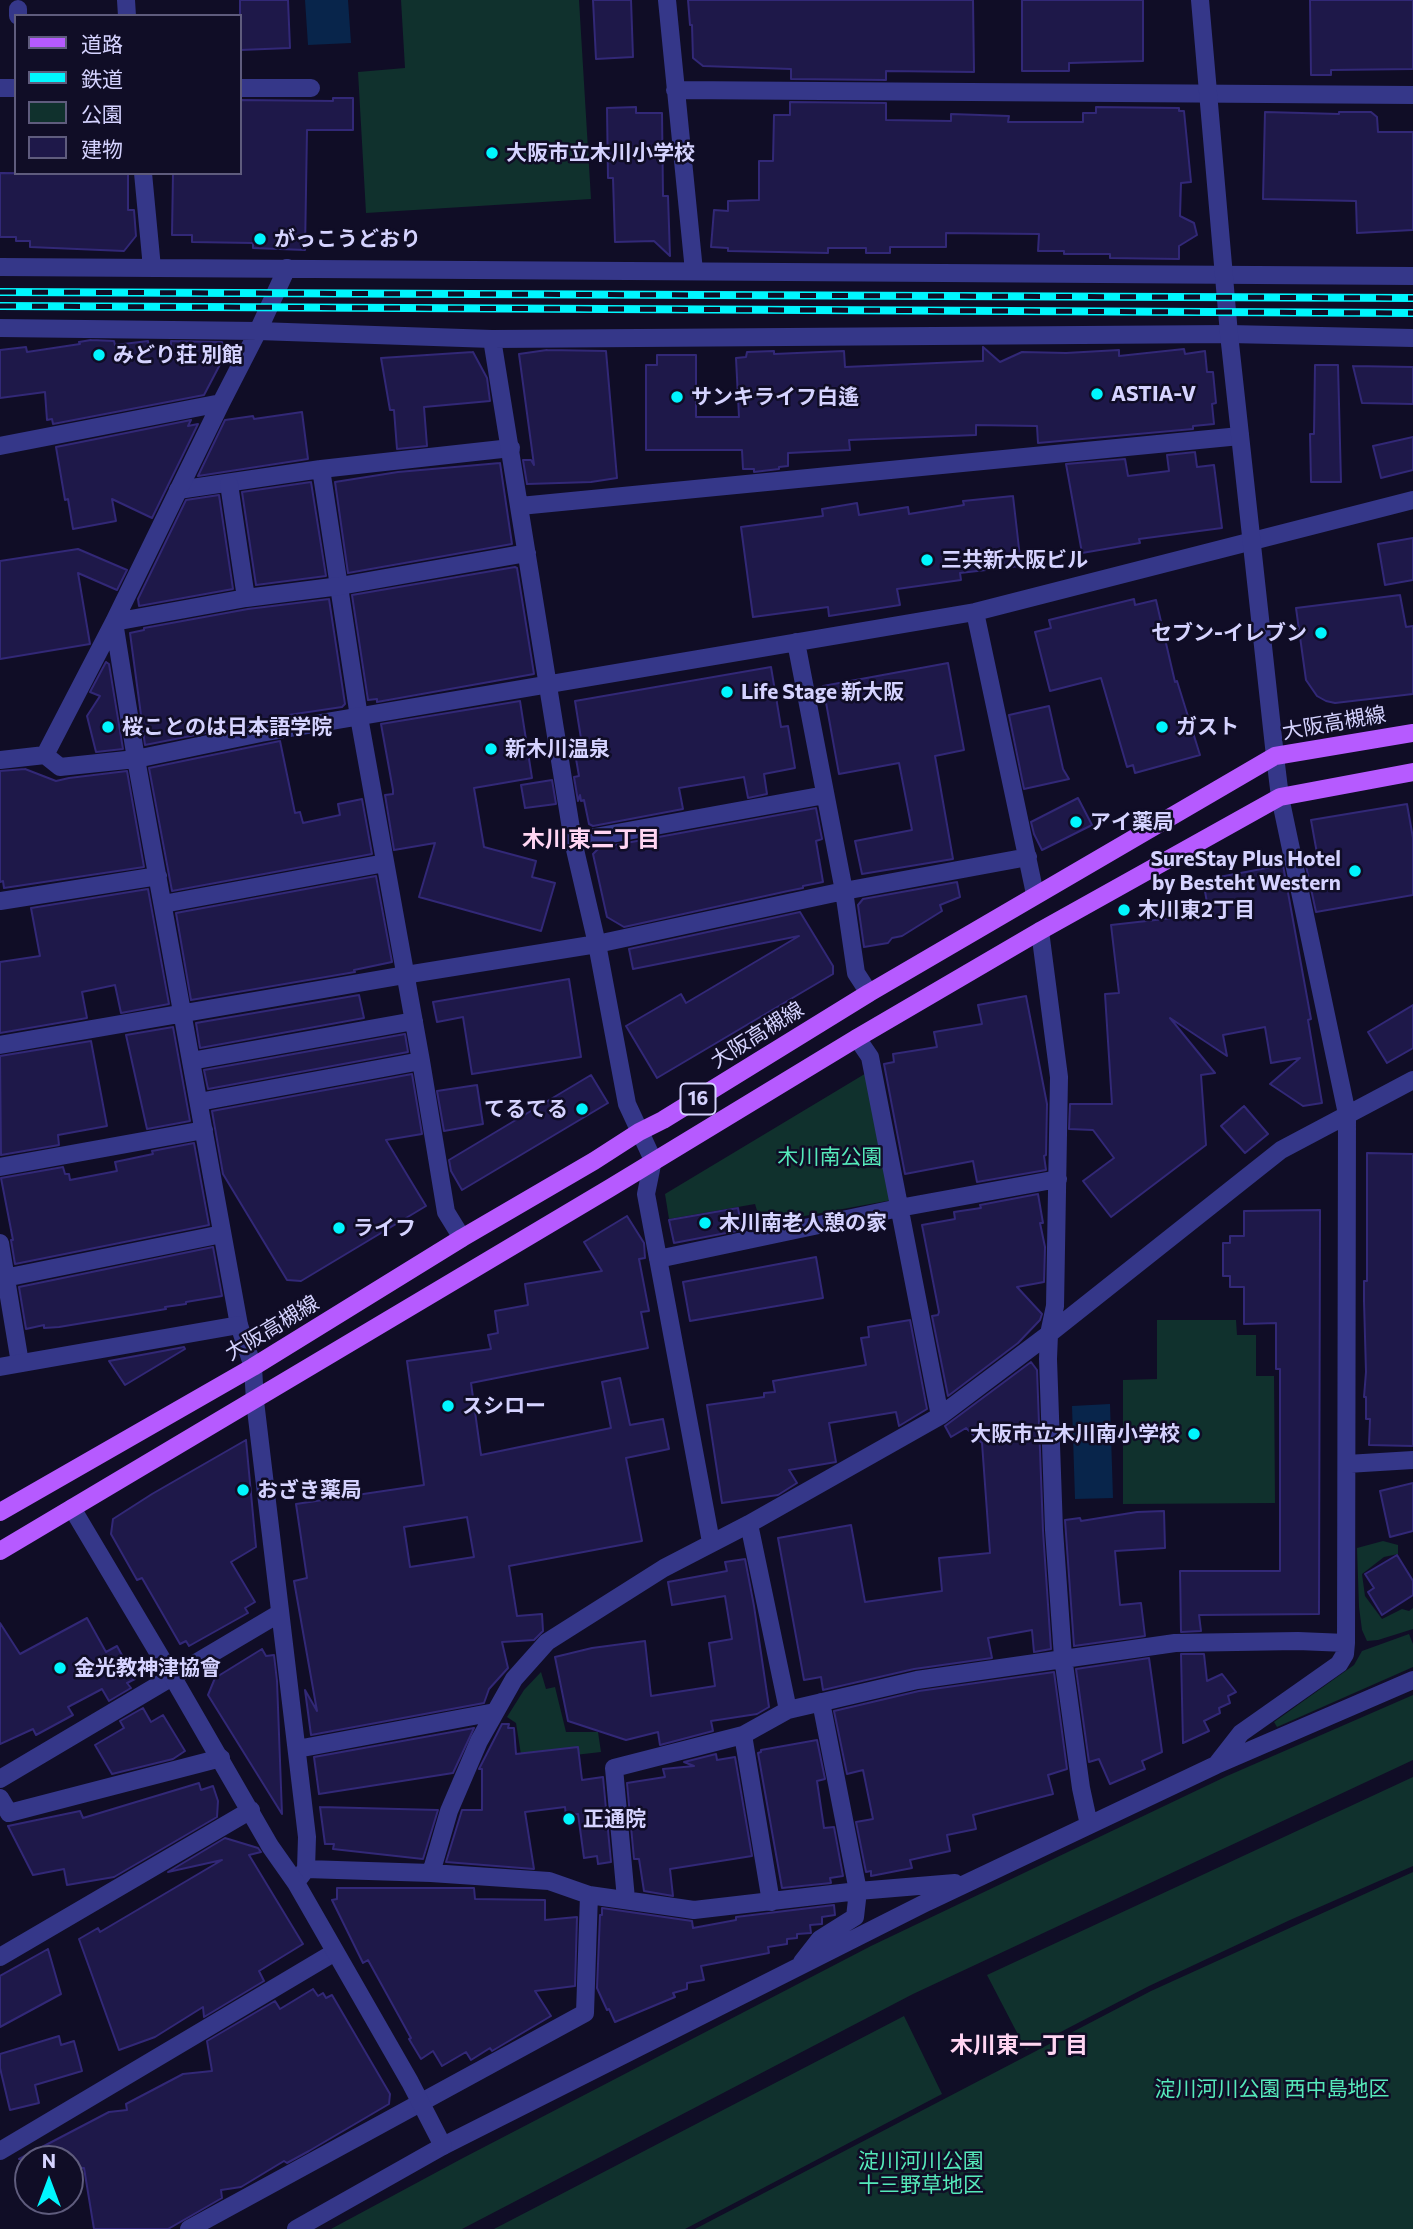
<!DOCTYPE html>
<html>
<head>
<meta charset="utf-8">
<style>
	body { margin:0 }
	#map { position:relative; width:1413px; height:2229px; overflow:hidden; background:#100d26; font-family:Commissioner,"Noto Sans JP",sans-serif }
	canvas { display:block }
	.legend { position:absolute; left:14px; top:14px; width:228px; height:161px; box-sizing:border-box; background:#100d26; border:2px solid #5f5c7d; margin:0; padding:9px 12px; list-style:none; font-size:21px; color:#d5d3ff }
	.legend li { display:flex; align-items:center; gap:14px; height:35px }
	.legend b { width:35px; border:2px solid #5f5c7d }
	.north { position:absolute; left:14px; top:2145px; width:70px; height:70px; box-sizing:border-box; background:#100d26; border:2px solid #5f5c7d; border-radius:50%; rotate:0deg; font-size:19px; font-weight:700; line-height:28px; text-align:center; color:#d5d3ff }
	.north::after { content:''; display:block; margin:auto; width:24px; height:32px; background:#00f6fe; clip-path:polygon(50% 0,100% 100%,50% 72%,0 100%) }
</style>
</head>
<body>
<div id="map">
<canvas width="1413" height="2229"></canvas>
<ul class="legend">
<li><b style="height:9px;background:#b65aff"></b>道路</li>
<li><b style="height:9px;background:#00f6fe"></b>鉄道</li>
<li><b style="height:19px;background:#10312d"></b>公園</li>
<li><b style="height:19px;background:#1e1849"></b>建物</li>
</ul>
<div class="north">N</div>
</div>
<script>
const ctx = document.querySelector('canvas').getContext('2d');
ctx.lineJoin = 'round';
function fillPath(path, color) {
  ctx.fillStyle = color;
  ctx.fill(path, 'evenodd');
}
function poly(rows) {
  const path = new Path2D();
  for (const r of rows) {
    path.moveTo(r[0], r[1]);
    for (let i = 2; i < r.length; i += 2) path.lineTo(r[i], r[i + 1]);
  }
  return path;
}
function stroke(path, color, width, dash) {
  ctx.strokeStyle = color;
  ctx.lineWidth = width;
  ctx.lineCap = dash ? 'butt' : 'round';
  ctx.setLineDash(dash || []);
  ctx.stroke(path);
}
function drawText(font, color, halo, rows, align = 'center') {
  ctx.font = font + ' Commissioner,"Noto Sans JP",sans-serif';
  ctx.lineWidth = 5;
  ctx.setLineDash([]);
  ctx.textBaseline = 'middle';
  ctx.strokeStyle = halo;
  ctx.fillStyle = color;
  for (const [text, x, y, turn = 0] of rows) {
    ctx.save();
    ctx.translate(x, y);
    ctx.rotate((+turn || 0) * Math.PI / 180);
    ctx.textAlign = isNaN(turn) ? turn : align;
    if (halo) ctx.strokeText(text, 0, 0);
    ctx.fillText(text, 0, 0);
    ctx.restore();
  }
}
fillPath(poly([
	[401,0,579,0,591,199,366,213,358,72,405,68],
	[868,1072,892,1200,761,1224,755,1204,669,1219,665,1194],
	[1157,1320,1236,1320,1237,1335,1256,1335,1256,1376,1274,1376,1275,1503,1123,1504,1123,1380,1157,1379],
	[1383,1541,1398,1545,1398,1554,1384,1557,1362,1574,1365,1596,1382,1619,1402,1609,1409,1611,1413,1608,1413,1629,1378,1640,1367,1641,1362,1630,1359,1607,1357,1548],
	[1409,1634,1413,1644,1413,1667,1277,1727,1274,1722,1354,1665,1362,1651],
	[541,1672,546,1689,555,1687,566,1732,598,1732,601,1752,522,1761,516,1723,507,1717,524,1690],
	[1413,1695,1413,1760,913,1994,462,2229,331,2229,463,2158,871,1946,1227,1776],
	[1413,1777,1413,1866,1290,1920,1149,1986,1026,2050,987,1975],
	[1413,1872,1413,2229,695,2229,1151,1991],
	[904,2016,942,2094,685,2229,494,2229]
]), '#10312d');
fillPath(poly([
	[305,0,348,0,351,43,308,45],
	[1110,1404,1113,1498,1075,1499,1072,1406]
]), '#08254b');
const building = poly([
	[240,0,288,0,290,48,240,50,240,0],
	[593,0,631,0,633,57,596,59,593,0],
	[688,0,973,0,974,72,886,71,886,80,791,79,791,69,703,66,693,58,692,25,690,25,688,0],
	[1022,0,1143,0,1143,61,1069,63,1069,71,1022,71,1022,0],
	[1310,0,1413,0,1413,69,1331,70,1331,75,1311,75,1310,0],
	[333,98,353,98,353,130,307,130,305,250,253,248,253,243,192,242,192,235,172,235,173,173,240,173,240,100,333,101,333,98],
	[790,102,886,103,886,120,951,121,951,114,1009,116,1008,122,1083,122,1083,113,1096,113,1096,107,1179,108,1179,111,1184,111,1191,182,1181,183,1180,216,1194,223,1197,235,1179,246,1179,259,1110,258,1110,254,1064,254,1064,251,1038,251,1039,234,946,233,946,247,890,247,890,253,866,253,866,248,828,248,828,253,728,251,728,248,711,247,714,210,728,211,728,201,759,200,759,161,773,161,774,115,790,115,790,102],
	[636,107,636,113,662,113,663,196,668,196,670,256,654,241,615,242,613,178,608,178,607,108,636,107],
	[1265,112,1339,114,1339,112,1371,112,1377,117,1378,132,1413,132,1413,230,1357,233,1356,201,1263,199,1265,112],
	[0,173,128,174,128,210,134,210,136,236,124,251,30,247,30,241,16,241,16,237,0,237,0,173],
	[91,340,114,341,115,345,148,341,149,348,171,347,171,341,222,342,225,355,204,395,53,424,52,419,47,420,45,392,0,398,0,350,26,347,27,352,80,344,79,342,91,340],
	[983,347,1000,362,1022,352,1066,353,1119,350,1119,356,1184,349,1185,354,1205,351,1207,372,1213,372,1216,403,1212,404,1214,424,1193,426,1193,429,1038,443,1037,426,976,425,976,435,849,440,850,450,788,453,788,466,779,467,779,469,754,472,754,469,743,469,742,450,646,450,646,365,657,365,657,355,696,355,696,417,739,417,736,358,746,357,747,352,774,351,774,354,844,351,845,367,983,361,983,347],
	[547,350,606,351,617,478,591,482,527,484,523,460,531,460,534,465,519,354,547,350],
	[473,352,487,378,490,401,424,407,427,446,397,449,394,410,390,410,381,358,473,352],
	[1315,365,1338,365,1341,482,1311,482,1310,434,1314,434,1315,365],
	[1353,366,1413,367,1413,404,1362,403,1353,366],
	[302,412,308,459,198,476,225,420,253,416,254,419,302,412],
	[191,420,188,426,198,424,152,518,112,499,116,521,73,529,68,499,65,500,56,447,191,420],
	[1413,437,1413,470,1381,478,1373,446,1413,437],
	[1195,452,1197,467,1214,465,1222,528,1139,539,1140,543,1082,553,1066,464,1125,459,1128,476,1169,471,1167,455,1195,452],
	[500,463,512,544,348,573,335,482,398,472,500,463],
	[311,482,326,576,256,585,242,492,311,482],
	[219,495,233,589,139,606,138,599,186,500,219,495],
	[1013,496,1021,566,960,573,961,580,897,589,900,605,829,616,828,607,753,617,741,527,823,516,822,509,857,503,859,515,908,507,909,514,964,505,963,501,1013,496],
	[1413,538,1413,580,1385,585,1378,544,1413,538],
	[78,549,127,570,117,590,78,573,90,644,0,659,0,561,78,549],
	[515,567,517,568,534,674,377,702,377,699,368,700,352,595,515,567],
	[1400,595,1406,627,1413,626,1413,694,1335,703,1326,701,1317,696,1306,680,1296,608,1400,595],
	[329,599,345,704,342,707,275,717,276,719,145,745,130,633,144,630,144,628,248,609,329,599],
	[1134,599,1135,605,1156,600,1175,682,1177,681,1200,755,1135,773,1133,765,1127,767,1101,678,1050,691,1035,632,1051,628,1049,620,1134,599],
	[106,662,109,664,123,749,96,752,87,716,100,696,90,692,106,662],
	[948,663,964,750,935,756,953,859,862,874,855,841,912,830,899,763,839,774,823,686,948,663],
	[771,667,781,727,788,726,795,768,764,774,767,794,748,798,744,777,679,788,683,809,593,826,589,824,584,800,581,801,580,795,578,801,574,777,579,776,575,753,583,751,575,701,771,667],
	[520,701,532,778,474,788,484,847,536,861,532,877,555,883,541,931,419,897,435,843,394,850,385,795,393,794,393,790,381,724,520,701],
	[1049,706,1063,769,1069,779,1024,789,1009,715,1049,706],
	[280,741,295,813,300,812,303,823,340,815,338,804,362,799,372,854,172,891,149,768,280,741],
	[25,769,56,781,69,778,127,771,144,867,4,888,3,881,0,882,0,771,25,769],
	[552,780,556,804,525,808,521,785,552,780],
	[1078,798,1092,825,1042,850,1034,834,1031,822,1078,798],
	[1407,804,1413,838,1413,895,1316,912,1305,861,1318,859,1311,820,1407,804],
	[816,808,822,839,816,841,823,882,803,886,803,888,788,891,624,927,607,917,593,854,599,848,816,808],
	[1283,865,1311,1019,1308,1020,1322,1103,1303,1106,1270,1084,1300,1058,1271,1063,1265,1027,1223,1035,1227,1056,1170,1018,1215,1073,1201,1075,1206,1145,1111,1217,1083,1181,1114,1158,1093,1130,1069,1129,1070,1104,1112,1104,1105,994,1119,993,1111,925,1209,914,1203,880,1283,865],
	[376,876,392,962,354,970,355,972,191,1000,176,913,376,876],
	[957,882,960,897,940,905,942,911,902,936,892,938,888,943,864,947,858,905,863,899,957,882],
	[148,889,169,1004,121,1013,115,985,82,992,87,1018,0,1033,0,962,40,956,31,908,148,889],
	[800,912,833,966,833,974,657,1078,626,1026,681,994,686,1003,799,936,633,969,629,949,800,912],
	[569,979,581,1057,472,1074,463,1017,437,1022,433,1002,569,979],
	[359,995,364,1018,200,1048,196,1023,359,995],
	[1026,996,1047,1104,1046,1155,1044,1156,1046,1170,977,1182,973,1161,905,1174,884,1064,894,1062,893,1054,937,1047,934,1032,982,1024,978,1005,1026,996],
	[1413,1005,1413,1048,1387,1063,1368,1032,1413,1005],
	[173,1027,190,1121,147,1129,126,1035,173,1027],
	[405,1034,408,1052,208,1089,204,1070,405,1034],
	[91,1041,107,1126,58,1135,59,1145,1,1155,0,1056,91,1041],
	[412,1074,422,1134,386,1140,426,1206,301,1281,287,1280,223,1174,212,1111,412,1074],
	[591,1075,608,1103,462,1190,451,1171,449,1160,591,1075],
	[477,1085,483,1124,444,1131,437,1091,477,1085],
	[1244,1106,1268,1134,1245,1153,1221,1126,1244,1106],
	[194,1143,209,1225,15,1264,11,1240,13,1240,1,1178,63,1167,65,1174,69,1174,70,1180,117,1171,115,1162,153,1154,152,1151,194,1143],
	[1367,1153,1413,1154,1413,1446,1369,1445,1370,1419,1366,1419,1366,1397,1364,1397,1366,1372,1364,1301,1364,1281,1367,1281,1367,1153],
	[1038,1194,1043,1223,1040,1223,1045,1247,1044,1282,1017,1287,1042,1314,1040,1320,1018,1343,948,1396,932,1316,938,1315,939,1312,922,1225,955,1219,954,1212,981,1208,980,1205,1038,1194],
	[738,1208,742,1230,674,1243,669,1220,738,1208],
	[1320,1210,1319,1614,1199,1615,1201,1631,1181,1632,1180,1571,1280,1571,1280,1369,1276,1369,1276,1323,1244,1324,1244,1287,1230,1287,1230,1276,1223,1276,1223,1243,1230,1243,1230,1236,1244,1236,1244,1211,1320,1210],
	[627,1216,644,1243,645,1258,639,1259,649,1311,641,1312,648,1348,471,1383,481,1455,611,1428,602,1382,620,1378,630,1425,663,1419,669,1449,626,1458,642,1541,509,1566,517,1616,542,1614,543,1631,534,1640,502,1642,508,1668,489,1689,484,1703,311,1735,305,1690,317,1711,294,1581,307,1578,296,1504,424,1485,407,1361,491,1349,488,1335,498,1333,495,1311,528,1305,525,1284,602,1271,584,1242,627,1216],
	[467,1517,474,1557,410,1567,404,1527,467,1517],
	[213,1247,222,1296,186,1302,186,1304,165,1307,166,1309,131,1315,59,1327,44,1328,44,1325,26,1329,19,1287,213,1247],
	[816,1257,823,1298,690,1321,683,1282,816,1257],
	[910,1320,927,1409,899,1426,896,1412,829,1423,836,1462,789,1470,797,1483,778,1495,722,1503,707,1405,764,1397,764,1393,775,1392,773,1381,866,1365,861,1338,869,1337,868,1327,910,1320],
	[184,1347,185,1349,125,1385,109,1361,184,1347],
	[1031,1362,1037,1370,1043,1531,1051,1649,1034,1652,1032,1630,988,1638,992,1658,914,1669,823,1690,821,1677,804,1680,778,1538,851,1525,865,1602,942,1591,939,1558,990,1553,982,1443,966,1428,951,1437,945,1426,1031,1362],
	[246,1440,256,1547,231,1562,255,1602,245,1608,248,1613,189,1646,186,1641,180,1644,142,1578,137,1580,111,1534,113,1519,152,1494,246,1440],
	[1413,1483,1413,1531,1390,1537,1380,1491,1413,1483],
	[1164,1511,1165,1548,1115,1551,1120,1605,1141,1603,1145,1636,1074,1646,1065,1520,1080,1518,1081,1521,1137,1512,1164,1511],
	[1397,1555,1413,1581,1413,1595,1382,1615,1368,1592,1374,1588,1365,1574,1397,1555],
	[745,1559,754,1606,769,1707,757,1714,711,1721,713,1731,660,1745,658,1732,626,1740,568,1721,555,1657,592,1648,645,1641,651,1696,715,1686,709,1643,732,1639,725,1596,672,1605,668,1582,727,1571,725,1562,745,1559],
	[87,1618,106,1652,117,1646,135,1679,127,1683,131,1688,109,1701,102,1689,68,1707,73,1715,36,1735,33,1729,0,1744,0,1623,20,1654,87,1618],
	[262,1649,266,1656,274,1655,277,1681,282,1814,208,1695,215,1678,262,1649],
	[1181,1654,1204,1654,1207,1681,1222,1674,1236,1692,1228,1696,1230,1703,1219,1708,1220,1713,1204,1721,1209,1731,1183,1743,1181,1654],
	[1149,1658,1162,1752,1142,1761,1145,1769,1110,1784,1099,1759,1089,1762,1076,1669,1149,1658],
	[1054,1672,1067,1769,1048,1775,1053,1794,973,1815,976,1829,947,1835,950,1851,910,1860,912,1868,871,1876,871,1871,866,1872,856,1822,873,1819,863,1770,847,1774,834,1711,919,1691,1054,1672],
	[143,1708,151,1722,163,1715,185,1751,173,1759,112,1774,95,1745,124,1728,120,1721,143,1708],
	[502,1724,509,1724,508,1728,514,1728,516,1754,578,1747,582,1780,603,1777,611,1862,598,1864,597,1856,584,1858,578,1814,566,1816,565,1807,525,1812,534,1869,446,1862,462,1810,482,1810,482,1769,479,1769,502,1724],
	[474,1728,453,1773,319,1794,314,1757,474,1728],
	[817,1740,825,1779,817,1781,824,1828,834,1827,843,1876,830,1878,831,1883,782,1888,758,1753,761,1752,761,1750,817,1740],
	[716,1754,717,1760,735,1757,752,1856,670,1869,673,1896,644,1891,639,1859,634,1859,627,1783,665,1777,663,1769,694,1766,684,1762,716,1754],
	[199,1783,201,1790,213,1786,218,1801,217,1817,114,1877,67,1885,64,1869,33,1875,8,1826,80,1811,83,1818,199,1783],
	[320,1807,438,1810,423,1859,333,1849,334,1844,325,1844,320,1807],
	[225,1838,258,1848,261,1852,249,1855,303,1944,259,1971,264,1981,204,2017,203,2007,155,2037,119,2050,79,1939,98,1928,100,1932,222,1860,168,1872,225,1838],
	[337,1888,474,1888,475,1899,545,1900,545,1920,577,1917,575,1986,535,1991,551,2016,492,2051,490,2048,471,2060,466,2052,442,2066,433,2051,421,2059,409,2039,411,2038,368,1960,363,1963,332,1900,337,1899,337,1888],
	[834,1905,835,1915,822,1917,822,1924,810,1925,811,1933,797,1934,797,1938,787,1939,787,1944,768,1947,769,1953,701,1966,704,1980,687,1983,687,1989,673,1993,675,1997,615,2022,609,2009,607,2010,597,1988,600,1915,602,1915,602,1908,692,1921,693,1928,736,1920,736,1917,834,1905],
	[48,1949,61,1994,0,2027,0,1976,48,1949],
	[313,1989,318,1996,323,1993,326,1998,332,1995,390,2094,389,2104,309,2151,287,2163,284,2161,241,2187,221,2190,222,2198,168,2229,94,2229,84,2168,70,2169,70,2159,19,2159,109,2112,127,2110,126,2104,183,2074,212,2071,207,2041,275,2001,280,2009,313,1989],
	[59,2036,61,2045,74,2041,82,2071,35,2085,39,2103,10,2110,0,2068,0,2054,59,2036]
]);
fillPath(building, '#1e1849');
stroke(building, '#322877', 2);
stroke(poly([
	[321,469,359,717],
	[178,490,321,469,511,448]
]), '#353789', 18);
stroke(poly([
	[126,0,127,16],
	[667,0,694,271],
	[18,9,18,16],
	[675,90,1413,95],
	[143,173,152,268],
	[0,267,1413,276],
	[0,328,258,331,492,339,1229,334,1413,338],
	[492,339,573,841,597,944,627,1104,653,1160,646,1194,711,1542],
	[0,446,221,403],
	[229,484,246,598],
	[520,506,1240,436],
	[975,612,1035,894],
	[114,622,136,759,239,1325,253,1367,255,1401,307,1837,306,1869],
	[114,622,246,598,340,586,527,553],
	[796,642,844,891,856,973,869,993],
	[359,717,421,1061,446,1212,462,1238],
	[45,755,114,622,221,403,258,331,287,268],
	[0,760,45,755,60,767,136,759,261,733,975,612,1413,500],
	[573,841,825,795],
	[0,901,158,876],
	[163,904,385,863],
	[1040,931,1059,1077,1055,1306,1049,1334,1048,1359,1054,1530,1063,1657,1081,1788,1089,1825],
	[857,1038,870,1057,940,1416],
	[0,1045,405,975,597,944,844,891,1028,857],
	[191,1061,414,1021],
	[199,1102,421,1061],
	[0,1167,204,1130],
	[0,1243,20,1363],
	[658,1259,899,1208,1058,1179],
	[0,1279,222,1234],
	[1347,1464,1413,1460],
	[72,1508,172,1676],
	[749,1524,788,1710,917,1680,1175,1643,1298,1641,1346,1643],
	[743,1735,771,1902],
	[297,1749,495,1712],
	[1216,1765,1241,1733,1339,1664,1345,1654,1346,1643,1347,1114,1280,797,1275,756],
	[0,1779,280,1613],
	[0,1798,9,1813,221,1758],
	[431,1873,449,1811,479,1741,514,1679,547,1642,664,1568,749,1524,940,1416,1049,1334,1281,1150,1413,1080],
	[300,1877,306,1869,431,1873,549,1881,589,1895,694,1910,858,1891,955,1883],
	[626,1899,614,1768,743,1735,788,1710],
	[802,1962,820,1939,855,1917,858,1891,821,1702],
	[443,2146,927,1902,1216,1765,1413,1680],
	[0,2151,335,1952],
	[189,2229,585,2013,589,1895]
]), '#353789', 18);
stroke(poly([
	[1200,0,1229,334,1275,756],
	[0,88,16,88],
	[240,88,311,88],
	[0,1367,239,1325],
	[172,1676,270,1846,296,1883,410,2082,443,2146,296,2229],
	[0,1957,251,1810]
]), '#353789', 18);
stroke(poly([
	[0,1512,253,1367,462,1238,594,1161,639,1132,663,1120,869,993,1275,756,1413,733],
	[0,1551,610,1188,857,1038,1040,931,1280,797,1413,772]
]), '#b65aff', 18);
const rail = poly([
	[0,292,1413,298],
	[0,306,1413,313]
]);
stroke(rail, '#00f6fe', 8);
stroke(rail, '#100d26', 5, [16]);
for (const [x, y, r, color] of [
	[492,153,7,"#00f6fe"],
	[260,239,7,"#00f6fe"],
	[99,355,7,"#00f6fe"],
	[1097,394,7,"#00f6fe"],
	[677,397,7,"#00f6fe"],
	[927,560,7,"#00f6fe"],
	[1321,633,7,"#00f6fe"],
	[727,692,7,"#00f6fe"],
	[108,727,7,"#00f6fe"],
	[1162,727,7,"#00f6fe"],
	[491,749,7,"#00f6fe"],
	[1076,822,7,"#00f6fe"],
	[1355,871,7,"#00f6fe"],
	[1124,910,7,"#00f6fe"],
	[582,1109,7,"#00f6fe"],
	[705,1223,7,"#00f6fe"],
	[339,1228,7,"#00f6fe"],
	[448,1406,7,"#00f6fe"],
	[1194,1434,7,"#00f6fe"],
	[243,1490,7,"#00f6fe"],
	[60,1668,7,"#00f6fe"],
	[569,1819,7,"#00f6fe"]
]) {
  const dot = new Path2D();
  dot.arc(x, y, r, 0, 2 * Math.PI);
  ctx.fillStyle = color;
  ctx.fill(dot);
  stroke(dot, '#100d26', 2.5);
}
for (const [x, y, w] of [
	[698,1099,35]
]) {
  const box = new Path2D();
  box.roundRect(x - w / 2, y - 15.5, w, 31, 5);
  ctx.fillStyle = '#100d26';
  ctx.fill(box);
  stroke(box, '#d5d3ff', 2);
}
drawText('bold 19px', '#d5d3ff', null, [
	["16",698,1099]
]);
drawText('bold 21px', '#d5d3ff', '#100d26', [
	["大阪市立木川小学校",506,153],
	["がっこうどおり",274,239],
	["みどり荘 別館",113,355],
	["ASTIA-V",1111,394],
	["サンキライフ白遙",691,397],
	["三共新大阪ビル",941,560],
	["セブン-イレブン",1307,633,"right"],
	["Life Stage 新大阪",741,692],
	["桜ことのは日本語学院",122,727],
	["ガスト",1176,727],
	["新木川温泉",505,749],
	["アイ薬局",1090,822],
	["SureStay Plus Hotel",1341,859,"right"],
	["by Besteht Western",1341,883,"right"],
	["木川東2丁目",1138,910],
	["てるてる",568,1109,"right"],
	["木川南老人憩の家",719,1223],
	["ライフ",353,1228],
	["スシロー",462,1406],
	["大阪市立木川南小学校",1180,1434,"right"],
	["おざき薬局",257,1490],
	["金光教神津協會",74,1668],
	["正通院",583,1819]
], 'left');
drawText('21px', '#d5d3ff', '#100d26', [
	["大阪高槻線",1334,723,-10],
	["大阪高槻線",757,1035,-32],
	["大阪高槻線",272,1328,-31]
]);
drawText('21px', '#55e9ba', '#100d26', [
	["木川南公園",830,1157],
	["淀川河川公園 西中島地区",1272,2089],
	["淀川河川公園",921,2161],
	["十三野草地区",921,2185]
]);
drawText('bold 23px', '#ffd5f2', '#100d26', [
	["木川東二丁目",591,839],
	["木川東一丁目",1019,2045]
]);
</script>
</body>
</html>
